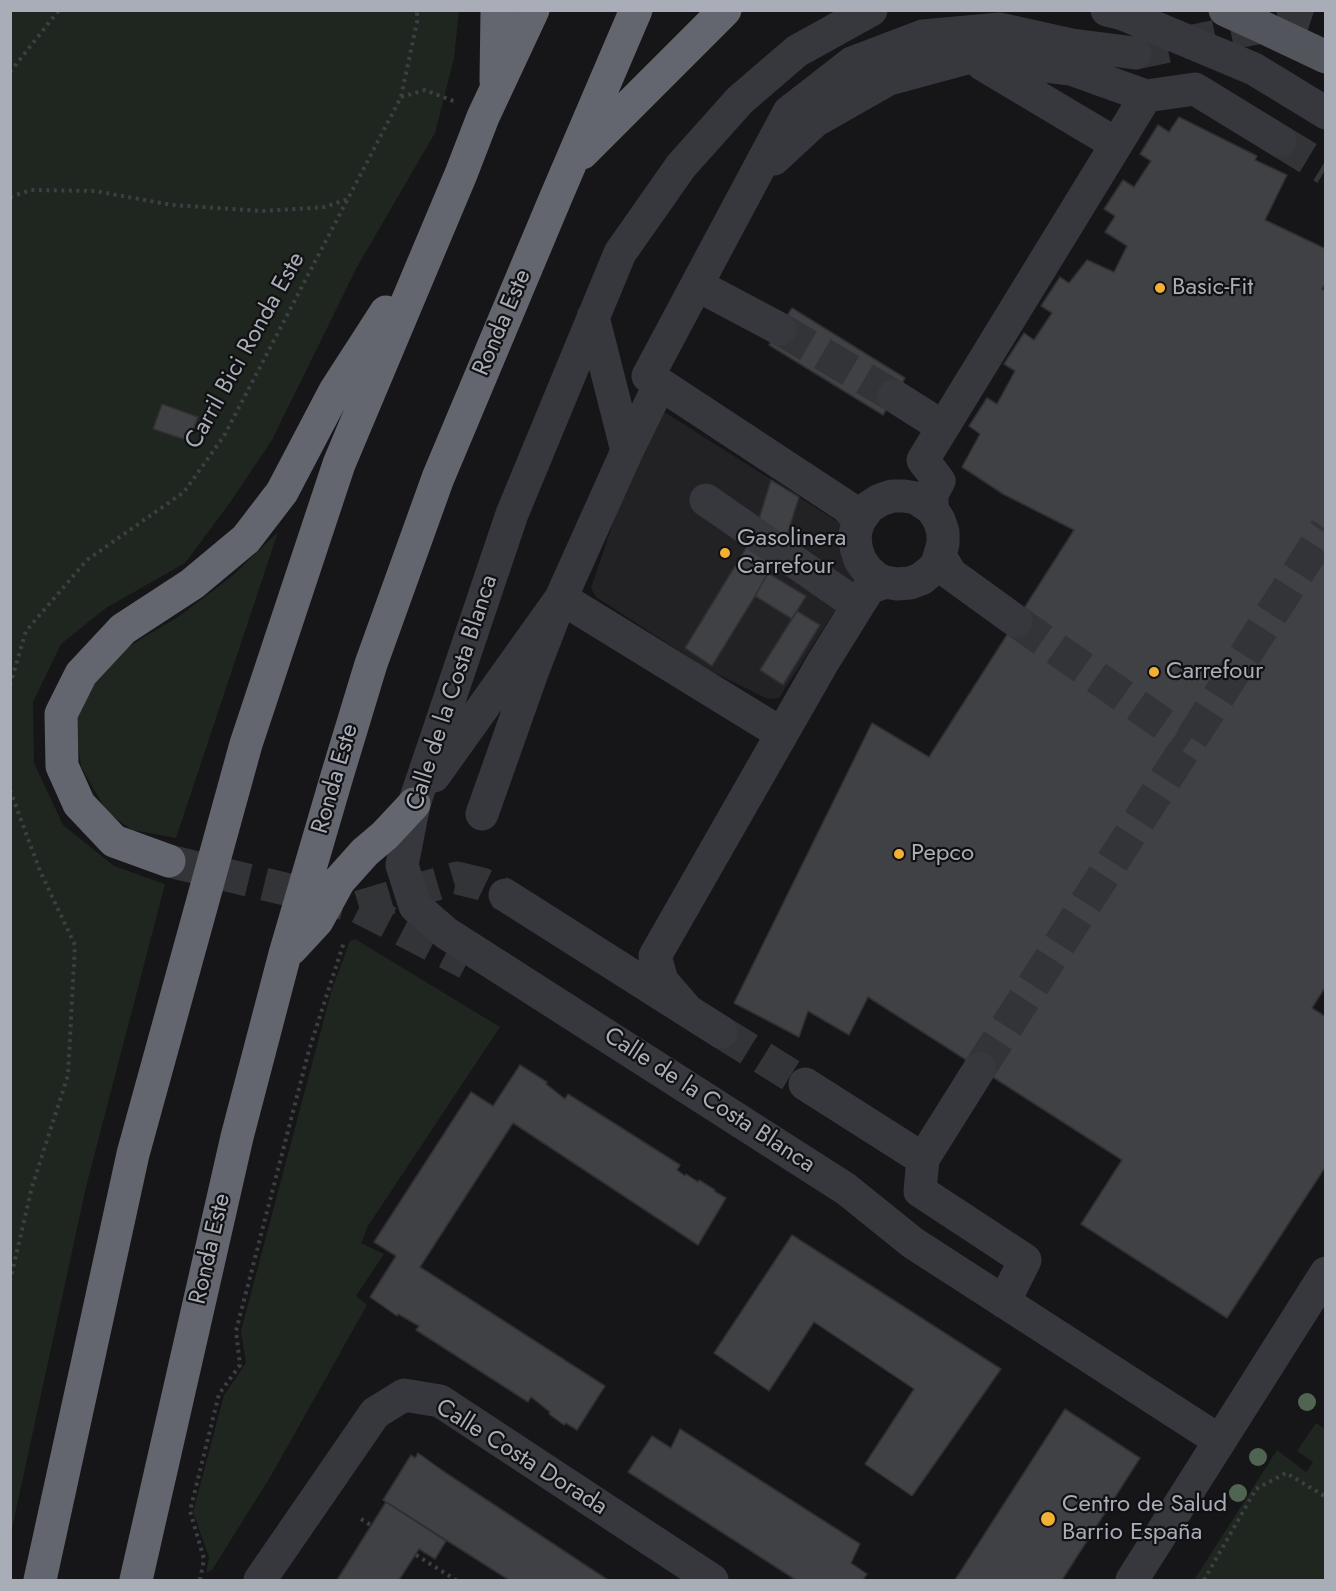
<!DOCTYPE html>
<html>
<head>
<meta charset="utf-8">
<style>
	body { margin:0 }
	#map { position:relative; width:1336px; height:1591px; overflow:hidden; background:#161618; font-family:Jost,sans-serif }
	canvas { display:block }
	.frame { position:absolute; inset:0; border:12px solid #a8adb8; pointer-events:none }
</style>
</head>
<body>
<div id="map">
<canvas width="1336" height="1591"></canvas>
<div class="frame"></div>
</div>
<script>
const ctx = document.querySelector('canvas').getContext('2d');
ctx.lineJoin = 'round';
function fillPath(path, color) {
  ctx.fillStyle = color;
  ctx.fill(path, 'evenodd');
}
function poly(rows) {
  const path = new Path2D();
  for (const r of rows) {
    path.moveTo(r[0], r[1]);
    for (let i = 2; i < r.length; i += 2) path.lineTo(r[i], r[i + 1]);
  }
  return path;
}
function stroke(path, color, width, dash) {
  ctx.strokeStyle = color;
  ctx.lineWidth = width;
  ctx.lineCap = dash ? 'butt' : 'round';
  ctx.setLineDash(dash || []);
  ctx.stroke(path);
}
function drawText(font, color, halo, rows, align = 'center') {
  ctx.font = font + ' Jost,sans-serif';
  ctx.lineWidth = 4.5;
  ctx.setLineDash([]);
  ctx.textBaseline = 'middle';
  ctx.strokeStyle = halo;
  ctx.fillStyle = color;
  for (const [text, x, y, turn = 0] of rows) {
    ctx.save();
    ctx.translate(x, y);
    ctx.rotate((+turn || 0) * Math.PI / 180);
    ctx.textAlign = isNaN(turn) ? turn : align;
    if (halo) ctx.strokeText(text, 0, 0);
    ctx.fillText(text, 0, 0);
    ctx.restore();
  }
}
fillPath(poly([
	[661,410,843,525,858,575,779,698,768,699,707,669,596,597,591,588,649,417]
]), '#222225');
fillPath(poly([
	[11,11,459,11,454,58,435,133,357,267,272,440,229,504,185,563,106,608,61,644,33,702,34,763,63,825,114,866,165,884,86,1187,11,1533],
	[278,532,176,838,132,830,107,812,81,767,75,721,100,666,144,637,178,617,231,577],
	[355,939,500,1027,368,1226,361,1243,384,1254,356,1296,367,1305,272,1474,212,1570,206,1573,209,1557,193,1512,224,1395,246,1363,241,1331,332,989,350,941],
	[1316,1423,1325,1429,1325,1579,1324,1578,1322,1580,1194,1580,1277,1450,1306,1472,1313,1462,1297,1451]
]), '#1e261f');
const building = poly([
	[1179,117,1257,156,1255,160,1287,175,1265,220,1326,249,1326,282,1322,289,1326,291,1326,986,1312,1008,1326,1017,1326,1166,1227,1318,1081,1224,1122,1160,868,997,849,1035,808,1011,799,1037,734,1003,872,723,929,757,1074,530,1003,494,962,467,980,434,969,426,987,398,997,404,1015,371,1004,364,1024,333,1034,340,1052,313,1041,306,1060,277,1069,283,1087,260,1114,272,1127,246,1105,232,1115,216,1104,209,1123,180,1134,187,1151,161,1140,154,1158,125,1169,132,1179,117],
	[792,308,905,378,883,415,769,345,792,308],
	[162,404,198,417,189,441,153,429,162,404],
	[771,480,799,497,785,542,755,596,712,666,685,648,754,535,771,480],
	[768,573,806,596,792,619,755,596,768,573],
	[797,611,820,625,783,685,760,670,797,611],
	[520,1065,547,1082,546,1084,565,1099,568,1094,680,1165,677,1170,685,1176,686,1174,698,1182,699,1180,715,1190,714,1191,726,1198,698,1245,513,1123,420,1267,605,1386,577,1430,566,1423,564,1425,549,1414,550,1412,531,1397,528,1402,416,1330,419,1326,398,1314,397,1316,370,1297,396,1256,374,1242,471,1092,493,1106,520,1065],
	[792,1235,1001,1369,912,1496,865,1464,914,1389,814,1322,769,1391,714,1353,792,1235],
	[1065,1409,1140,1458,1062,1580,955,1580,1065,1409],
	[680,1429,860,1544,851,1563,867,1574,863,1580,796,1580,628,1472,652,1436,671,1448,680,1429],
	[418,1453,443,1471,608,1580,509,1580,383,1500,411,1455,415,1458,418,1453],
	[386,1502,446,1541,435,1559,419,1549,399,1580,337,1580,386,1502]
]);
fillPath(building, '#404145');
stroke(building, '#303034', 1.5);
stroke(poly([
	[1135,53,1305,18,1326,25],
	[1280,141,1326,169],
	[780,329,894,396],
	[1016,621,1189,742],
	[359,907,457,878,482,884,505,895],
	[721,1032,805,1084],
	[980,1068,1326,529]
]), '#333438', 33, [33, 16]);
stroke(poly([
	[169,861,359,907,467,963]
]), '#333438', 33, [33, 16]);
stroke(poly([
	[10,72,59,10],
	[401,97,425,90,456,102],
	[10,197,31,190,95,191,172,205,263,211,325,207,348,199],
	[10,685,26,631,87,560,184,492,224,436,401,97,417,22,417,10],
	[10,790,40,871,75,945,68,1075,32,1187,10,1281],
	[361,1519,372,1526],
	[416,1555,456,1580],
	[200,1580,204,1559,190,1511,219,1394,240,1365,236,1331,309,1050,344,942],
	[1204,1580,1256,1489,1286,1473,1326,1497]
]), '#3d3f44', 4, [3, 4.5]);
stroke(poly([
	[871,10,797,51,740,100,681,166,620,253,512,514,414,804,402,865,415,906,446,933,846,1189,913,1243,1220,1441],
	[1107,10,1123,14,1254,69,1326,113],
	[982,64,1116,144],
	[774,159,815,121,889,79,970,57,1071,69,1146,96],
	[697,285,780,329],
	[894,396,943,427],
	[627,451,660,384],
	[706,500,857,605],
	[932,509,932,494,939,481,923,460,1146,96,1195,89,1280,141],
	[859,521,847,507,648,376,789,112,852,63,923,36,1000,29,1072,45,1135,53],
	[940,556,951,574,1016,621],
	[434,776,561,598,627,451,593,317],
	[482,814,533,670,561,598,782,734],
	[505,895,721,1032],
	[688,1011,662,981,655,956,823,662,869,588,885,582,897,584,910,583,921,579,931,571,937,564,943,544,943,532,939,520,932,509,916,498,904,496,892,496,880,500,869,507,859,521,855,534,856,547,860,560,868,571,876,578,885,582],
	[980,1068,923,1159,920,1191,1025,1260,1004,1302],
	[805,1084,923,1159],
	[260,1580,375,1413,404,1395,440,1401,712,1580],
	[1132,1580,1326,1273]
]), '#37383d', 33);
stroke(poly([
	[1225,10,1256,24,1326,57]
]), '#53555c', 33);
stroke(poly([
	[496,81,497,10],
	[582,153,725,10],
	[169,861,114,841,79,804,62,766,61,714,81,674,123,629,192,584,246,539,282,492,335,391,386,312],
	[291,949,317,921,339,881,365,852,385,835,414,804],
	[40,1580,133,1154,246,744,339,464,461,174,483,117,533,10],
	[136,1580,237,1137,285,954,337,776,371,664,438,478,556,197,636,10]
]), '#63666e', 33);
ctx.fillStyle = '#506452';
for (const [x, y] of [
	[1307,1402],
	[1258,1457],
	[1238,1493]
]) {
  ctx.beginPath();
  ctx.arc(x, y, 9, 0, 2 * Math.PI);
  ctx.fill();
}
for (const [x, y, r, color] of [
	[1160,288,6,"#f2b134"],
	[725,553,6,"#f2b134"],
	[1154,672,6,"#f2b134"],
	[899,854,6,"#f2b134"],
	[1048,1519,8,"#f2b134"]
]) {
  const dot = new Path2D();
  dot.arc(x, y, r, 0, 2 * Math.PI);
  ctx.fillStyle = color;
  ctx.fill(dot);
  stroke(dot, '#111113', 2);
}
drawText('24px', '#a8adb8', '#111113', [
	["Basic-Fit",1172,288],
	["Gasolinera",737,539],
	["Carrefour",737,567],
	["Carrefour",1166,672],
	["Pepco",911,854],
	["Centro de Salud",1062,1505],
	["Barrio España",1062,1533]
], 'left');
drawText('24px', '#a8adb8', '#111113', [
	["Ronda Este",503,323,-67],
	["Carril Bici Ronda Este",246,351,-61],
	["Calle de la Costa Blanca",453,693,-72],
	["Ronda Este",336,779,-74],
	["Calle de la Costa Blanca",709,1101,33],
	["Ronda Este",211,1249,-77],
	["Calle Costa Dorada",521,1458,32]
]);
</script>
</body>
</html>
